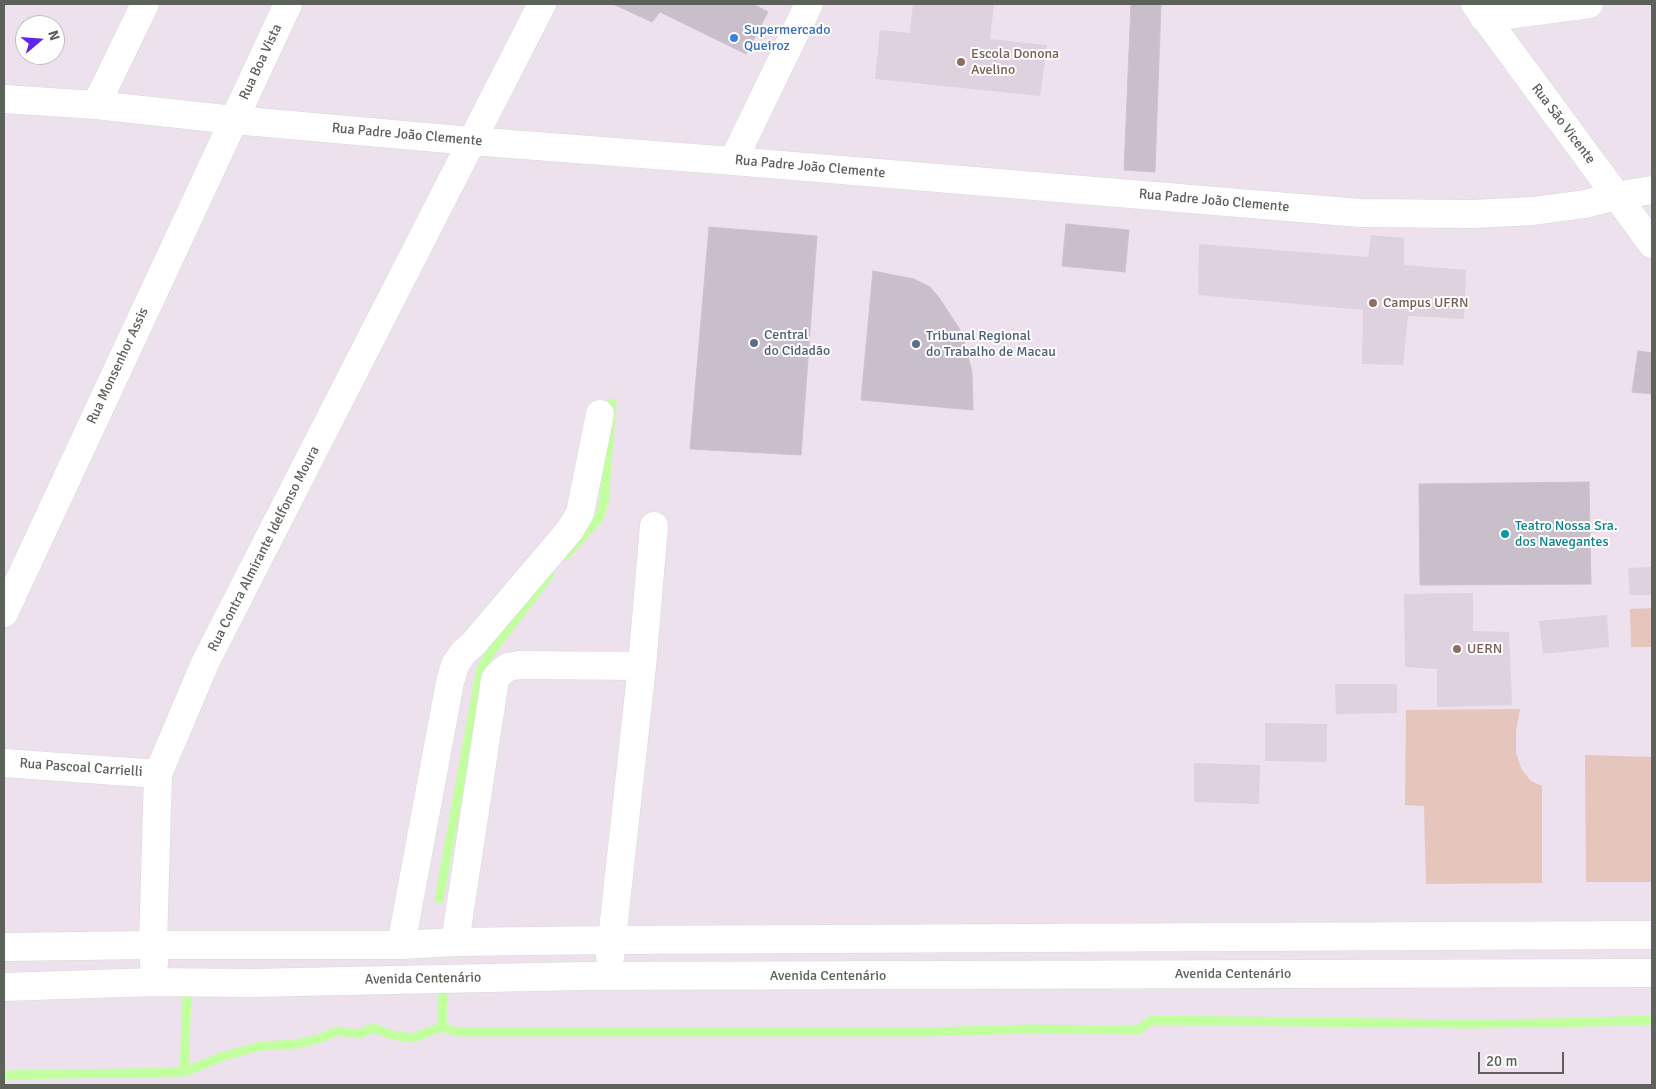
<!DOCTYPE html>
<html>
<head>
<meta charset="utf-8">
<style>
	body { margin:0 }
	#map { position:relative; width:1656px; height:1089px; overflow:hidden; background:#ede1ed; font-family:Signika,sans-serif }
	canvas { display:block }
	.frame { position:absolute; inset:0; border:5px solid #5c625a; pointer-events:none }
	.north { position:absolute; left:15px; top:15px; width:50px; height:50px; box-sizing:border-box; background:#fff; border:1px solid #bec0bd; border-radius:50%; rotate:72deg; font-size:14px; font-weight:700; line-height:20px; text-align:center; color:#5c625a }
	.north::after { content:''; display:block; margin:auto; width:18px; height:22px; background:#5f27ed; clip-path:polygon(50% 0,100% 100%,50% 72%,0 100%) }
	.scale { position:absolute; left:1478px; top:1052px; width:86px; height:22px; box-sizing:border-box; border:2px solid #5c625a; border-top:0; padding-left:6px; font-size:15px; line-height:18px; white-space:nowrap; color:#5c625a; -webkit-text-stroke:4px #fff; paint-order:stroke }
</style>
</head>
<body>
<div id="map">
<canvas width="1656" height="1089"></canvas>
<div class="frame"></div>
<div class="north">N</div>
<div class="scale">20 m</div>
</div>
<script>
const ctx = document.querySelector('canvas').getContext('2d');
ctx.lineJoin = 'round';
function fillPath(path, color) {
  ctx.fillStyle = color;
  ctx.fill(path, 'evenodd');
}
function poly(rows) {
  const path = new Path2D();
  for (const r of rows) {
    path.moveTo(r[0], r[1]);
    for (let i = 2; i < r.length; i += 2) path.lineTo(r[i], r[i + 1]);
  }
  return path;
}
function stroke(path, color, width, dash) {
  ctx.strokeStyle = color;
  ctx.lineWidth = width;
  ctx.lineCap = dash ? 'butt' : 'round';
  ctx.setLineDash(dash || []);
  ctx.stroke(path);
}
function drawText(font, color, halo, rows, align = 'center') {
  ctx.font = font + ' Signika,sans-serif';
  ctx.lineWidth = 4;
  ctx.setLineDash([]);
  ctx.textBaseline = 'middle';
  ctx.strokeStyle = halo;
  ctx.fillStyle = color;
  for (const [text, x, y, turn = 0] of rows) {
    ctx.save();
    ctx.translate(x, y);
    ctx.rotate((+turn || 0) * Math.PI / 180);
    ctx.textAlign = isNaN(turn) ? turn : align;
    if (halo) ctx.strokeText(text, 0, 0);
    ctx.fillText(text, 0, 0);
    ctx.restore();
  }
}
fillPath(poly([
	[913,4,994,4,990,39,1047,45,1040,96,875,79,880,30,910,33],
	[1371,235,1404,238,1404,265,1466,270,1464,319,1408,316,1403,365,1362,364,1363,310,1198,295,1199,244,1368,257],
	[1652,567,1652,595,1630,595,1628,568],
	[1473,593,1473,631,1509,632,1512,705,1437,707,1437,669,1405,667,1404,594],
	[1607,615,1609,647,1543,654,1539,621],
	[1335,684,1397,684,1397,713,1336,714],
	[1265,723,1327,724,1327,762,1265,761],
	[1194,763,1260,765,1259,804,1194,802]
]), '#dfd2df');
fillPath(poly([
	[1652,608,1652,647,1631,647,1630,609],
	[1520,709,1516,731,1516,753,1522,770,1531,781,1542,786,1542,883,1426,884,1424,806,1405,805,1406,710],
	[1585,755,1652,757,1652,882,1586,882]
]), '#e6c5bc');
stroke(poly([
	[565,556,599,518,604,502,612,403],
	[439,899,481,669,491,652,550,574],
	[442,1027,443,987],
	[184,1072,187,996],
	[4,1075,184,1072,224,1056,260,1046,297,1044,318,1039,338,1031,359,1034,373,1028,392,1035,412,1038,442,1027,457,1032,928,1032,1027,1029,1138,1030,1152,1020,1468,1024,1553,1023,1652,1020]
]), '#c1ff9f', 9);
const building = poly([
	[613,4,753,4,768,12,746,54,660,12,652,22,613,4],
	[1131,4,1161,4,1155,172,1124,170,1131,4],
	[1066,224,1129,230,1125,272,1062,266,1066,224],
	[709,227,817,236,801,455,690,449,709,227],
	[873,271,914,279,930,287,940,299,959,328,963,337,972,372,973,410,861,400,873,271],
	[1638,351,1652,353,1652,394,1632,392,1638,351],
	[1589,482,1591,584,1420,585,1419,484,1589,482]
]);
fillPath(building, '#c9bfcb');
stroke(building, '#d0bfd2', 1);
const minor = poly([
	[1475,4,1652,244],
	[1484,18,1589,4],
	[4,99,96,105,234,120,471,141,733,161,1360,213,1473,214,1533,211,1585,204,1616,196,1652,190],
	[96,105,145,4],
	[733,161,809,4],
	[4,613,288,4],
	[4,763,158,774],
	[455,942,495,679,500,673,508,667,519,665,642,666],
	[401,945,450,682,455,665,463,653,474,643,570,530,580,513,600,414],
	[4,947,153,945,401,945,455,942,611,940,1652,935],
	[610,957,642,666,654,526],
	[154,963,153,945,158,774,206,661,542,4],
	[4,987,154,982,251,983,583,976,1652,973]
]);
stroke(minor, '#d5dbd4', 29);
stroke(minor, '#fff', 28);
for (const [x, y, r, color] of [
	[734,38,5,"#3f7fe0"],
	[961,62,5,"#8d6e63"],
	[1373,303,5,"#8d6e63"],
	[754,343,5,"#5c6f8a"],
	[916,344,5,"#5c6f8a"],
	[1505,534,5,"#0f9aa8"],
	[1457,649,5,"#8d6e63"]
]) {
  const dot = new Path2D();
  dot.arc(x, y, r, 0, 2 * Math.PI);
  ctx.fillStyle = color;
  ctx.fill(dot);
  stroke(dot, '#fff', 2);
}
drawText('14px', '#366cbe', '#fff', [
	["Supermercado",744,30],
	["Queiroz",744,46]
], 'left');
drawText('14px', '#785e54', '#fff', [
	["Escola Donona",971,54],
	["Avelino",971,70],
	["Campus UFRN",1383,303],
	["UERN",1467,649]
], 'left');
drawText('14px', '#5c625a', '#fff', [
	["Rua Boa Vista",261,62,-65],
	["Rua São Vicente",1563,124,53],
	["Rua Padre João Clemente",407,135,5],
	["Rua Padre João Clemente",810,167,5],
	["Rua Padre João Clemente",1214,201,5],
	["Rua Monsenhor Assis",118,366,-65],
	["Rua Contra Almirante Idelfonso Moura",264,549,-63],
	["Rua Pascoal Carrielli",81,768,4],
	["Avenida Centenário",1233,974],
	["Avenida Centenário",828,976],
	["Avenida Centenário",423,979,-1]
]);
drawText('14px', '#4e5e75', '#fff', [
	["Central",764,335],
	["do Cidadão",764,351],
	["Tribunal Regional",926,336],
	["do Trabalho de Macau",926,352]
], 'left');
drawText('14px', '#0d838f', '#fff', [
	["Teatro Nossa Sra.",1515,526],
	["dos Navegantes",1515,542]
], 'left');
</script>
</body>
</html>
